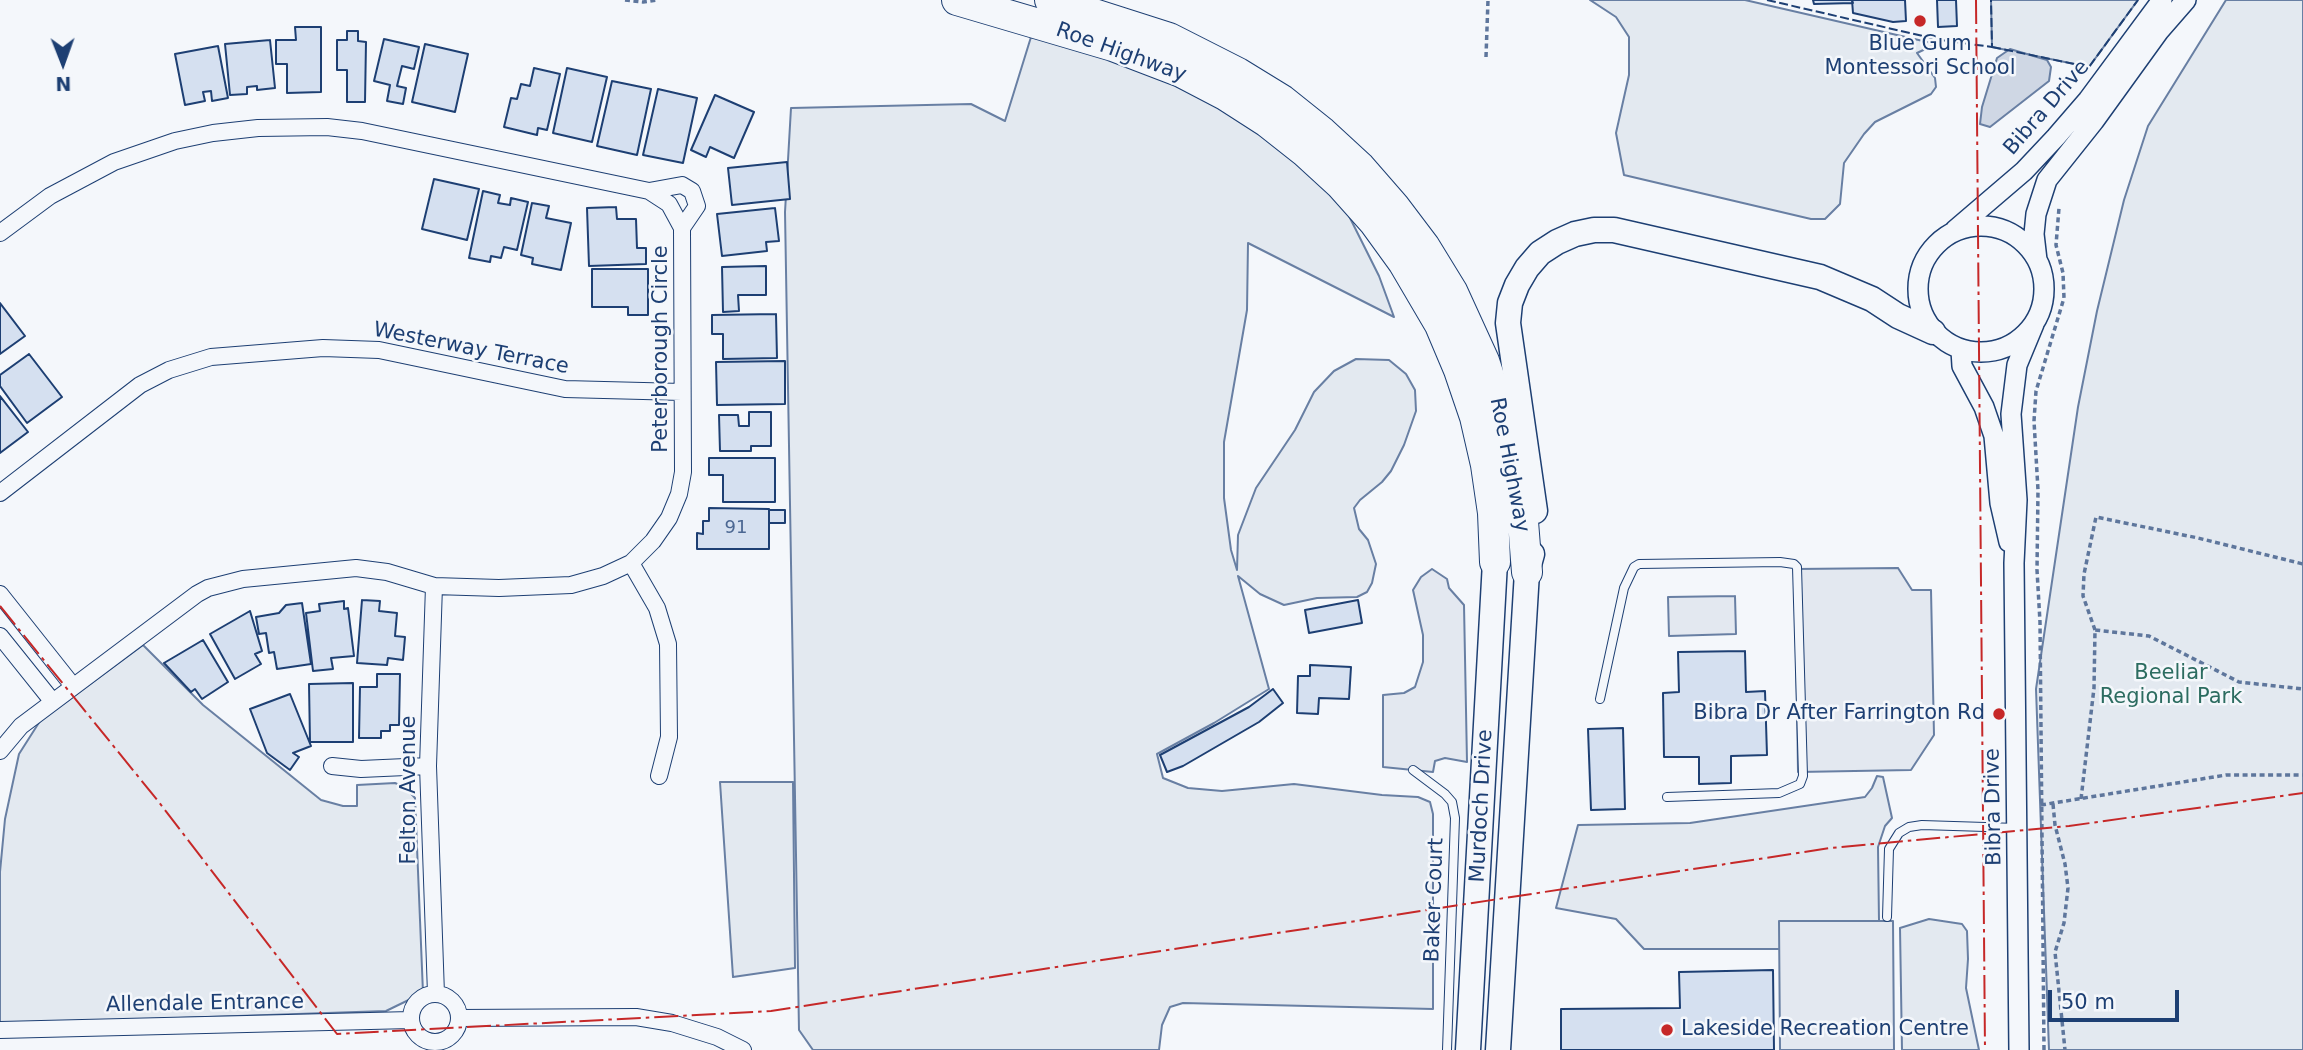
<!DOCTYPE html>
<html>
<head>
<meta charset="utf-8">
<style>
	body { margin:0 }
	#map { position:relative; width:2303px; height:1050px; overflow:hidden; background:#f4f7fb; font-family:"DejaVu Sans",sans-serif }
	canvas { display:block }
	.north { position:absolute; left:28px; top:28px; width:70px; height:70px; -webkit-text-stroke:5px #f4f7fb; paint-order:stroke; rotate:179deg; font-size:19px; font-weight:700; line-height:28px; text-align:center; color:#1d3f73 }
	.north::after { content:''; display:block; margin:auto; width:24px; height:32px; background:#1d3f73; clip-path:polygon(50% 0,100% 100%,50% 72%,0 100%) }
	.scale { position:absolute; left:2048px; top:990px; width:131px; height:32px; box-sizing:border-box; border:4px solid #1d3f73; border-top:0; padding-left:9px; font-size:21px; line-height:24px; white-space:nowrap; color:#1d3f73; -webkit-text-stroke:5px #f4f7fb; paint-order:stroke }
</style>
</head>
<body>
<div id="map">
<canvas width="2303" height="1050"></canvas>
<div class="north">N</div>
<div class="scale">50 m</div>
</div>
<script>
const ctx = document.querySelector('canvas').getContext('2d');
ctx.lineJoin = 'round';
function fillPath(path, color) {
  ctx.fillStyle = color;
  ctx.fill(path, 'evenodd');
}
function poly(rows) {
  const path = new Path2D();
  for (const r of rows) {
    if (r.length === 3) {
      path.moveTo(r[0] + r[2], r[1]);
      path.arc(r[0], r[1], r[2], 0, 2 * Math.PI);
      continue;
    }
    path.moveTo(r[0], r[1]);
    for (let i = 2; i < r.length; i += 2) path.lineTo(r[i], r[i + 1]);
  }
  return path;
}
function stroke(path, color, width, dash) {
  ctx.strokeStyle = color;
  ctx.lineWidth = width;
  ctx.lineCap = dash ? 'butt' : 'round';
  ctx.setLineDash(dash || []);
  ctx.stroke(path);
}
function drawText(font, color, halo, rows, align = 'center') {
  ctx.font = font + ' "DejaVu Sans",sans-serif';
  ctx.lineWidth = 5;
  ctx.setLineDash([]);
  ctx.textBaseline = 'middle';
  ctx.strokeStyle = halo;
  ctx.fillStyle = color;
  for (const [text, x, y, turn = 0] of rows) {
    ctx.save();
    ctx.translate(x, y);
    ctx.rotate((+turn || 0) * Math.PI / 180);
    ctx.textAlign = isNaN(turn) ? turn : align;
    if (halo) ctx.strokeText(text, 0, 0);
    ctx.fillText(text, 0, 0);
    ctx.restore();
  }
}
const green = poly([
	[1590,0,1745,0,1936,44,1917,53,1935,78,1936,87,1931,94,1875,122,1864,134,1844,163,1840,204,1825,219,1811,219,1624,175,1616,133,1629,75,1629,37,1616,17,1590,0],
	[1991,0,2138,0,2089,67,1992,47,1991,0],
	[2226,0,2303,0,2303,1050,2049,1050,2036,689,2078,407,2097,311,2124,200,2148,126,2226,0],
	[1031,37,1069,45,1127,62,1232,113,1340,198,1379,276,1394,317,1248,243,1247,310,1224,442,1224,498,1231,550,1237,570,1238,535,1256,488,1295,430,1314,392,1334,371,1356,359,1389,360,1406,374,1415,390,1416,411,1404,445,1391,471,1382,482,1360,500,1354,508,1359,529,1368,540,1376,564,1372,583,1367,592,1357,597,1317,598,1284,605,1260,594,1238,576,1269,689,1214,723,1157,754,1163,778,1188,788,1222,791,1294,784,1382,795,1418,797,1430,802,1433,814,1433,1009,1183,1003,1170,1007,1162,1025,1159,1050,813,1050,799,1030,785,212,791,108,971,104,1005,121,1031,37],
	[143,645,203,705,321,800,343,806,357,806,357,785,395,783,406,788,415,798,423,993,386,1011,0,1024,0,872,5,819,19,754,40,721,143,645],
	[1877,776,1883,777,1892,818,1885,826,1878,847,1879,921,1780,921,1780,949,1644,949,1616,919,1556,908,1578,825,1690,823,1865,797,1872,788,1877,776],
	[720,782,793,782,795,968,733,977,720,782],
	[1929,919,1962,924,1967,931,1968,959,1966,988,1979,1050,1902,1050,1900,928,1929,919]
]);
fillPath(green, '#e3e9f0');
stroke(green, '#687fa3', 2);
const parking = poly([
	[1898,568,1912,590,1931,590,1934,735,1911,770,1798,772,1795,569,1898,568],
	[1432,569,1447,579,1449,588,1464,605,1467,762,1445,758,1435,761,1433,772,1383,767,1383,695,1404,693,1415,687,1423,662,1423,635,1413,590,1421,577,1432,569],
	[1735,596,1736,634,1669,636,1668,597,1735,596],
	[1779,921,1893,921,1894,1050,1780,1050,1779,921]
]);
fillPath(parking, '#e3e8f0');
stroke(parking, '#687fa3', 2);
const water = poly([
	[2010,49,2047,60,2051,67,2049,81,1990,127,1980,124,1982,107,1997,58,2010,49]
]);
fillPath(water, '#cfd7e4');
stroke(water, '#687fa3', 2);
const building = poly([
	[1813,0,1852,0,1853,3,1814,4,1813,0],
	[1852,0,1905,0,1906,21,1893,22,1853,13,1852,0],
	[1937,0,1956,0,1957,26,1938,27,1937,0],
	[295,27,321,27,321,92,287,93,287,64,276,64,276,40,296,40,295,27],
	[347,31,358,31,358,41,366,42,365,102,347,102,347,70,337,70,337,40,347,40,347,31],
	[384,39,419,47,414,69,402,66,397,86,406,88,403,104,387,101,390,85,374,81,384,39],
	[270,40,275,88,257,90,257,86,247,87,247,94,230,95,225,44,270,40],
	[425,44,468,54,455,112,412,102,425,44],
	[218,46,228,98,212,101,211,91,203,92,205,101,185,105,175,54,218,46],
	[534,68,560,74,547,130,538,128,537,135,504,127,511,98,517,99,521,84,530,86,534,68],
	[567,68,607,77,592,142,553,133,567,68],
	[612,81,651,89,637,155,597,146,612,81],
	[658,89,697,98,683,163,643,155,658,89],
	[715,95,754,112,734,158,710,147,706,157,691,150,715,95],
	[787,162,790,199,732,205,728,168,787,162],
	[434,179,479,189,467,240,422,229,434,179],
	[483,191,500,195,498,203,510,205,511,198,528,202,517,250,504,247,501,258,491,256,490,262,469,258,483,191],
	[532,203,549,206,546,218,571,223,561,270,532,264,533,258,521,255,532,203],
	[616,207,617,219,636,219,637,248,646,248,646,264,589,266,587,208,616,207],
	[775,208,779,241,766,242,767,251,722,256,717,214,775,208],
	[766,266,766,295,738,295,739,311,723,312,722,267,766,266],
	[592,269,648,269,648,315,628,315,628,307,592,307,592,269],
	[0,303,25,336,0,354,0,303],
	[776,314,777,358,723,359,723,334,712,334,712,315,776,314],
	[29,354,62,397,27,423,0,386,0,375,29,354],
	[785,361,785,404,717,405,716,362,785,361],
	[0,396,28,432,0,453,0,396],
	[749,412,771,412,771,446,751,446,751,451,720,451,719,415,738,415,739,426,749,426,749,412],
	[709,458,775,458,775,502,723,502,723,475,709,475,709,458],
	[709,508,769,509,769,549,697,549,697,533,703,534,703,521,709,521,709,508],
	[769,510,785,510,785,523,769,523,769,510],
	[362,600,380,601,379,611,397,613,395,636,405,637,403,660,388,658,387,665,357,663,362,600],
	[1358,600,1362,623,1309,633,1305,610,1358,600],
	[344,601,344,609,348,608,354,656,331,658,333,669,313,671,306,613,320,611,319,604,344,601],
	[302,603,311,664,277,669,274,652,269,653,266,633,259,634,256,617,279,613,286,605,302,603],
	[250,611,262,651,255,654,261,664,235,679,210,634,250,611],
	[203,640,228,682,202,699,195,689,191,692,164,663,203,640],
	[1745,651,1746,692,1765,691,1767,755,1731,756,1731,783,1699,784,1699,757,1664,757,1663,693,1679,692,1678,652,1745,651],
	[1310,665,1351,667,1349,699,1319,698,1318,714,1297,713,1298,676,1310,676,1310,665],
	[377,674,400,674,399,725,390,725,390,731,381,731,381,738,359,738,360,687,377,687,377,674],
	[353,683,353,742,310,742,309,684,353,683],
	[1273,689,1283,703,1259,722,1183,766,1167,772,1160,755,1249,707,1273,689],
	[290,694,311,746,293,753,299,757,290,770,267,753,250,709,290,694],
	[1623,728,1625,809,1591,810,1588,729,1623,728],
	[1773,970,1774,1050,1561,1050,1561,1009,1680,1008,1679,972,1773,970]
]);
fillPath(building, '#d5e0f0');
stroke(building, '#1d3f73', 2);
const service = poly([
	[1600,699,1624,588,1634,567,1639,564,1780,562,1794,564,1797,567,1803,776,1800,784,1779,793,1667,797],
	[1413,770,1445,794,1452,802,1455,818,1447,1050],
	[1887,917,1889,849,1899,833,1909,827,1922,825,2017,828]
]);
const minor = poly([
	[649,191,682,185,692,191,697,206,682,228],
	[0,233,50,196,114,162,175,141,213,133,258,128,327,127,362,131,649,191,669,204,682,228,683,472,679,494,669,518,653,541,631,563,603,576,571,585,499,588,434,586,387,572,356,568,243,579,208,588,197,594,21,726,0,751],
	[0,493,140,385,169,370,211,357,323,348,379,350,565,389,682,392],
	[631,563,657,608,668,644,669,737,659,776],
	[434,586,428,766,436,994],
	[0,594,73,686],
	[0,636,53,702],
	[332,766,361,769,428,766],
	[435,1018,24],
	[459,1018,636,1017,672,1023,717,1037,743,1050],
	[0,1030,411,1020]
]);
const tertiary = poly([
	[1981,289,63],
	[1955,230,2024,171,2056,137,2088,100,2162,0],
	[2037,260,2034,234,2036,214,2047,180,2094,121,2159,31,2186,0],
	[1961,350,1962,366,1984,407,1994,436,2000,503,2009,542],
	[2019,1050,2014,563,2017,500,2011,414,2017,365,2034,324]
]);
const primary = poly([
	[1535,511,1508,323,1510,303,1517,285,1527,268,1540,253,1557,242,1575,234,1594,230,1614,230,1820,277,1872,299,1898,316,1933,332],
	[1468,1050,1495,562],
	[1498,1050,1527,572,1532,554]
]);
const motorway = poly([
	[957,0,1113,46,1181,72,1225,95,1267,122,1305,152,1341,185,1374,222,1403,262,1440,325,1459,370,1475,417,1486,465,1493,513,1495,562],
	[1050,0,1169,38,1238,73,1282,100,1322,132,1360,167,1394,206,1425,247,1452,291,1484,361,1500,410,1512,459,1522,509,1527,572]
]);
stroke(service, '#1d3f73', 10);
stroke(minor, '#1d3f73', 18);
stroke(tertiary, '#1d3f73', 22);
stroke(primary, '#1d3f73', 27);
stroke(motorway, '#1d3f73', 32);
stroke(poly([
	[625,0,643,2,657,0],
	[1486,57,1488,0],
	[2095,630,2083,596,2084,574,2096,517,2198,538,2303,564],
	[2081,799,2094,688,2095,630,2149,636,2239,682,2303,689],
	[2053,804,2055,825,2065,864,2068,888,2064,923,2055,952,2065,1050],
	[2041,805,2226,775,2303,775],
	[2044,1050,2040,622,2037,570,2038,490,2034,421,2036,391,2064,298,2063,273,2056,245,2059,208]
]), '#5e769c', 3.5, [5, 3.5]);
stroke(service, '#f4f7fb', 8);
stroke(minor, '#f4f7fb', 16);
stroke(tertiary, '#f4f7fb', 19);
stroke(primary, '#f4f7fb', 24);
stroke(motorway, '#f4f7fb', 30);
stroke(poly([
	[1767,0,1940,40,1992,47,1991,0],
	[1992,47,2089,67,2138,0]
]), '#1d3f73', 2, [9, 3.5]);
stroke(poly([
	[1976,0,1985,1050],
	[0,606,158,801,337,1034,771,1011,1830,848,2069,826,2303,793]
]), '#c62828', 2, [24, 5, 3.5, 5]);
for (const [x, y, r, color] of [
	[1920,21,7,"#c62828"],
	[1999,714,7,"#c62828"],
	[1667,1030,7,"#c62828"]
]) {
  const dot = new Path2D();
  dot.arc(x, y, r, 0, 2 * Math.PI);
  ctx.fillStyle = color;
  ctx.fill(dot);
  stroke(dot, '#f4f7fb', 2.5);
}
drawText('18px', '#4b6792', null, [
	["91",736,528]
]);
drawText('21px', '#1d3f73', '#f4f7fb', [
	["Blue Gum",1920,45],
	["Montessori School",1920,69],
	["Bibra Dr After Farrington Rd",1985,714,"right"],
	["Lakeside Recreation Centre",1681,1030,"left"]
]);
drawText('21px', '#1d3f73', '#f4f7fb', [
	["Roe Highway",1121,53,20],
	["Bibra Drive",2047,108,-49],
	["Westerway Terrace",471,349,11],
	["Peterborough Circle",662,349,-90],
	["Roe Highway",1509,465,79],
	["Felton Avenue",410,790,-90],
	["Murdoch Drive",1482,806,-87],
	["Bibra Drive",1994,807,-91],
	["Baker Court",1435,900,-88],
	["Allendale Entrance",205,1004,-1]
]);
drawText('21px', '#2c6c60', '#f4f7fb', [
	["Beeliar",2171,674],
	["Regional Park",2171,698]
]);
</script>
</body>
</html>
